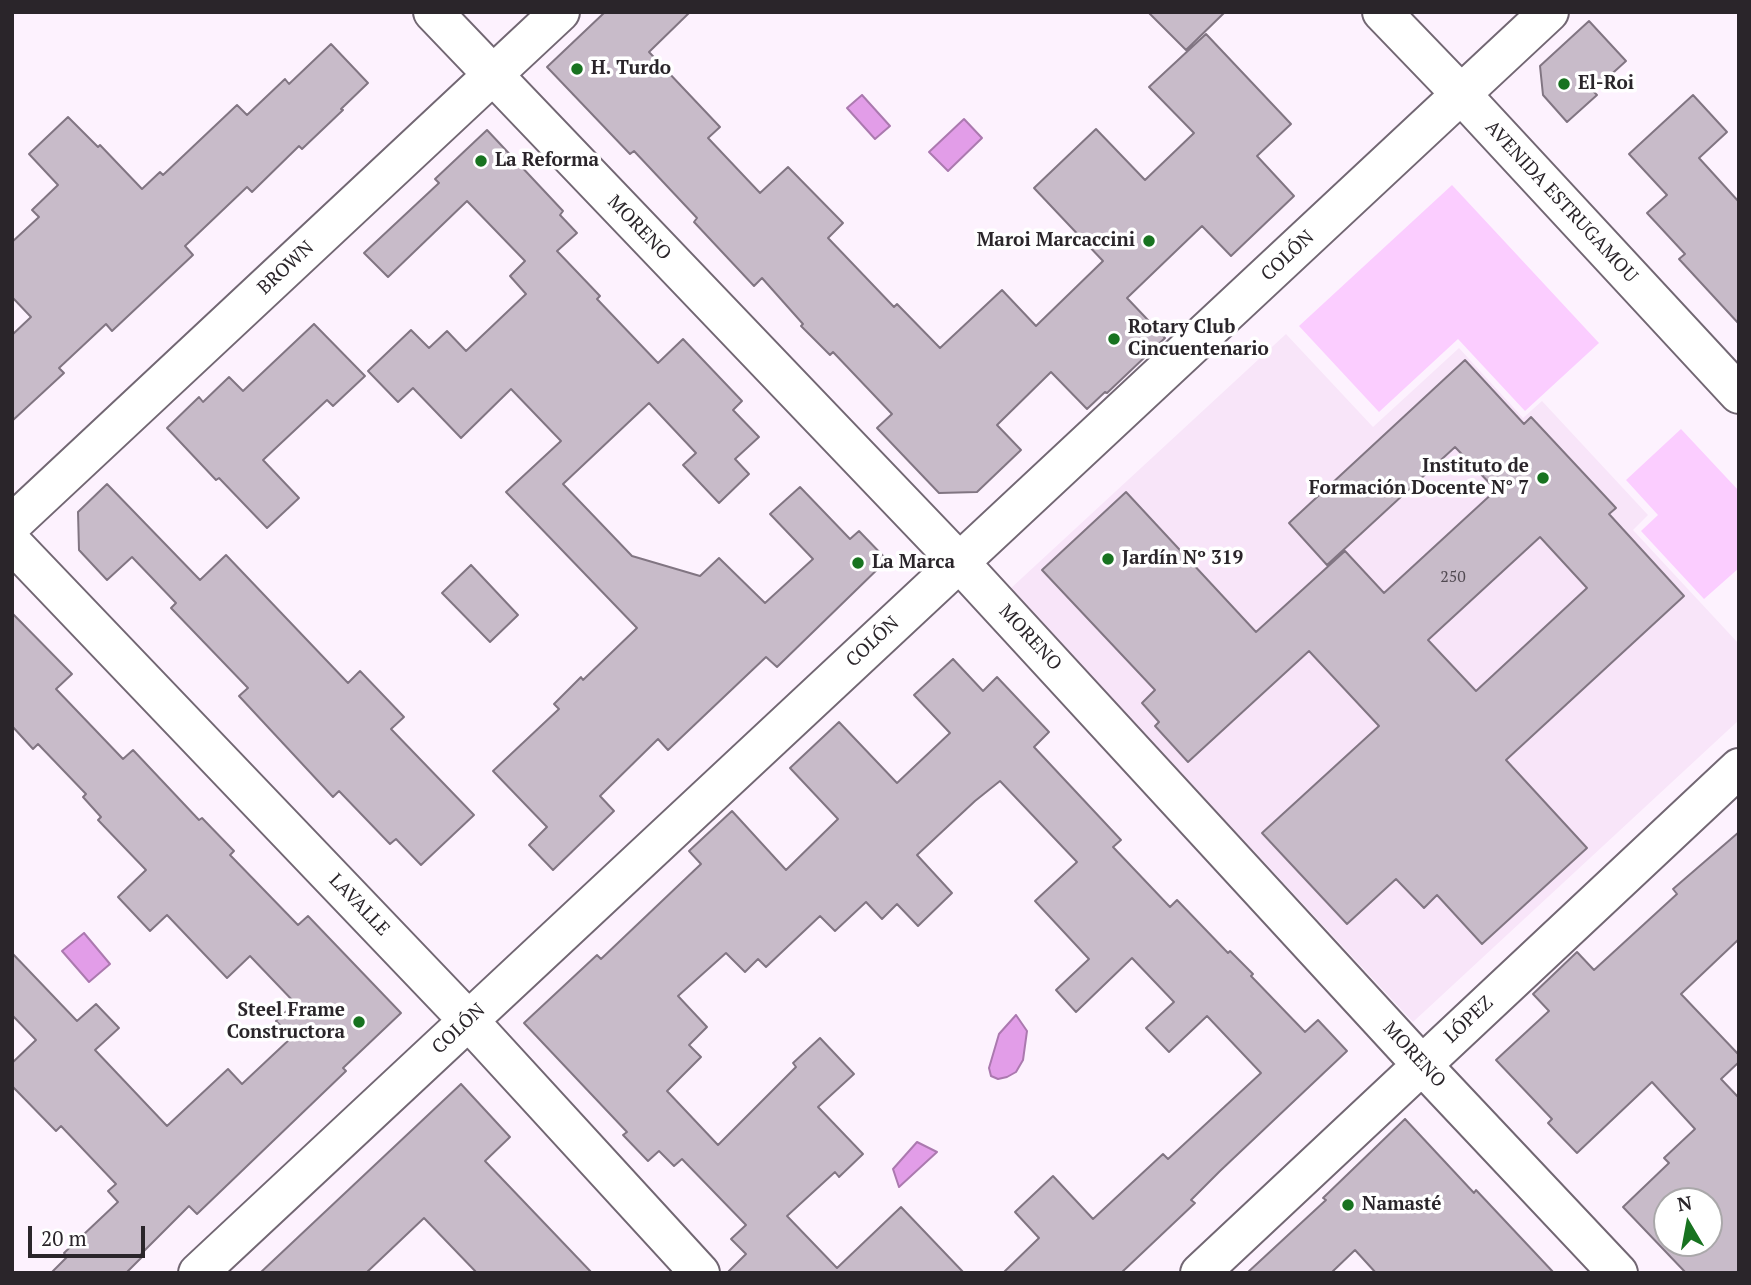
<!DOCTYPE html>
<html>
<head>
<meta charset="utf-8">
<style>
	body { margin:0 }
	#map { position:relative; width:1751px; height:1285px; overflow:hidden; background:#fdf2fe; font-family:"PT Serif",serif }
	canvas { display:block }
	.frame { position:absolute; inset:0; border:14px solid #2a252a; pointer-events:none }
	.north { position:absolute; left:1653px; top:1187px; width:70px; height:70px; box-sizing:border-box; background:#fff; border:2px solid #aaa8aa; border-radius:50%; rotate:350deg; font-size:19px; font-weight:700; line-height:28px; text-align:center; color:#2a252a }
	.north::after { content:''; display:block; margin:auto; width:24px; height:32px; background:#187320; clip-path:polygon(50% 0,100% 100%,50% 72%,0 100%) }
	.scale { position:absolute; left:28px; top:1226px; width:117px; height:32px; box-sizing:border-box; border:4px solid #2a252a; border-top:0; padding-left:9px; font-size:21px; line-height:24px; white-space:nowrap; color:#2a252a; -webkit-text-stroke:5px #fff; paint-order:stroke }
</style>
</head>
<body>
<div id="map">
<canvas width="1751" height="1285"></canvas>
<div class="frame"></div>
<div class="north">N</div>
<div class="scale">20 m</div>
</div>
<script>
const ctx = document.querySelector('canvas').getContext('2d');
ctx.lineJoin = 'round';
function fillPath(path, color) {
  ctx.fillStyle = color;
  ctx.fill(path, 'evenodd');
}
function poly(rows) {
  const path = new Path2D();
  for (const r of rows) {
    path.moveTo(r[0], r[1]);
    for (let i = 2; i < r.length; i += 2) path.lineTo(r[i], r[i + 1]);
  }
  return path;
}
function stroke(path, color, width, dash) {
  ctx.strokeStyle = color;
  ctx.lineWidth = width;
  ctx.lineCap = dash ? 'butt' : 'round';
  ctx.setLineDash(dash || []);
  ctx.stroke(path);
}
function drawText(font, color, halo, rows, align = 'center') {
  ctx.font = font + ' "PT Serif",serif';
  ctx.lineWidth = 7;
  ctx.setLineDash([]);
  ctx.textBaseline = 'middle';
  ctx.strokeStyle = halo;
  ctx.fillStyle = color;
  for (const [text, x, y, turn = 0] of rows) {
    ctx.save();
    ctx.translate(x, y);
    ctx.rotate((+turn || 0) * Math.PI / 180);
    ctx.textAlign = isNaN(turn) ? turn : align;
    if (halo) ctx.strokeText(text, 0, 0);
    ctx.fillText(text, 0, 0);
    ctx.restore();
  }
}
fillPath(poly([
	[1286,334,1373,427,1459,348,1523,418,1542,401,1648,515,1633,530,1739,644,1739,720,1413,1022,1010,589]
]), '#f8e5f9');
fillPath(poly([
	[1452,185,1599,343,1525,411,1458,339,1379,412,1299,326],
	[1681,429,1739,491,1739,568,1704,599,1641,531,1658,515,1626,480]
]), '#fbcdff');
const water = poly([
	[862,95,890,126,875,139,847,108,862,95],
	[964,119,982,138,948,171,929,152,964,119],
	[84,933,110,964,89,982,62,951,84,933],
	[1016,1015,1027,1031,1023,1060,1016,1072,1007,1077,998,1079,991,1076,989,1068,999,1034,1016,1015],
	[917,1142,937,1152,899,1187,893,1169,917,1142]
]);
fillPath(water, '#e29de8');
stroke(water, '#ab79af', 2);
const building = poly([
	[605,12,690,12,649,52,720,127,708,138,760,193,788,167,843,223,828,238,894,307,897,304,940,348,1002,290,1036,326,1103,261,1034,188,1096,129,1145,180,1194,133,1149,87,1206,34,1291,124,1257,156,1294,196,1231,256,1202,226,1127,298,1165,338,1107,393,1105,392,1087,409,1051,372,997,425,1021,450,977,492,939,493,877,428,892,414,833,352,830,355,801,326,803,324,762,278,754,286,694,222,697,218,634,151,630,154,547,67,605,12],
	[1148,12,1225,12,1186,50,1148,12],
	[1589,21,1626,61,1593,91,1597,95,1567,122,1543,95,1540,66,1589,21],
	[331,44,368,83,341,109,343,110,302,149,299,146,252,192,247,187,185,246,193,255,112,331,106,324,59,368,64,373,12,421,12,335,31,317,12,297,12,242,39,217,32,210,58,185,29,154,68,117,98,147,100,145,142,189,160,172,163,175,237,105,247,115,285,79,289,84,331,44],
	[1693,95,1727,132,1699,158,1739,202,1739,324,1679,259,1685,254,1647,213,1667,195,1629,154,1693,95],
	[487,130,563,211,560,215,577,233,557,251,600,296,597,299,658,363,683,339,742,401,733,410,759,437,735,459,749,474,719,503,683,465,696,453,649,403,563,484,632,556,700,576,719,558,765,603,813,559,770,514,800,487,850,539,859,531,887,560,777,667,766,657,668,750,658,739,600,796,614,811,553,870,529,845,547,827,493,771,559,709,554,704,581,677,583,680,637,628,506,492,561,441,511,389,461,438,413,388,398,402,368,371,411,330,429,348,447,331,466,351,526,294,510,276,525,261,467,201,388,277,364,253,439,183,435,179,487,130],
	[314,324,365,376,333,406,327,400,263,460,299,498,267,528,219,478,216,480,167,428,199,397,203,402,229,377,243,391,314,324],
	[1465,360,1524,424,1531,417,1616,508,1609,514,1684,596,1506,760,1587,848,1482,944,1437,895,1424,908,1396,879,1347,924,1262,833,1379,726,1309,651,1188,762,1155,726,1159,722,1142,703,1155,690,1042,570,1126,492,1256,632,1345,551,1384,593,1496,490,1455,447,1327,565,1289,523,1465,360],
	[1540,537,1587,588,1476,691,1428,640,1540,537],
	[107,484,200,580,226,555,348,683,360,671,404,717,391,729,474,815,421,865,396,839,390,844,339,791,333,797,239,696,248,688,171,608,176,603,132,557,107,580,79,550,78,512,107,484],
	[471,565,518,615,490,642,442,593,471,565],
	[12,613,72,674,56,689,123,759,133,750,199,820,202,818,234,851,230,855,298,925,308,916,401,1013,343,1068,346,1071,197,1214,189,1206,141,1254,143,1256,126,1273,51,1273,67,1257,64,1253,118,1202,108,1191,116,1184,61,1126,56,1131,12,1086,12,1063,36,1040,12,1015,12,953,77,1021,96,1004,119,1028,95,1050,167,1126,228,1069,242,1084,292,1037,276,1021,295,1003,250,956,227,978,167,915,150,931,118,897,146,870,98,820,101,817,83,797,86,794,38,744,33,749,12,726,12,613],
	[953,659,983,691,997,677,1049,732,1034,747,1121,840,1113,847,1170,907,1177,900,1228,953,1230,951,1253,974,1251,976,1305,1032,1318,1020,1347,1051,1220,1171,1191,1200,1195,1203,1121,1273,1003,1273,1039,1238,1015,1212,1053,1176,1093,1219,1163,1154,1168,1159,1261,1073,1207,1016,1169,1052,1146,1028,1174,1002,1132,958,1076,1012,1056,990,1089,959,1035,901,1077,862,1000,781,975,801,917,855,952,893,918,926,897,904,882,919,866,902,835,931,820,916,766,967,758,959,745,972,726,953,678,996,707,1027,689,1045,701,1057,667,1091,718,1145,796,1067,793,1063,820,1038,854,1074,818,1107,863,1154,839,1177,835,1172,787,1216,837,1268,901,1207,964,1273,727,1273,746,1254,731,1239,746,1225,682,1159,674,1166,659,1151,648,1161,623,1135,627,1132,524,1023,597,955,601,959,701,864,689,851,732,811,786,870,838,819,790,768,839,722,897,783,950,733,914,695,953,659],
	[1739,832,1739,939,1681,994,1739,1055,1739,1062,1721,1079,1739,1098,1739,1273,1686,1273,1623,1207,1669,1163,1664,1158,1695,1129,1652,1082,1577,1153,1548,1123,1552,1119,1496,1060,1549,1011,1533,994,1577,952,1594,970,1677,894,1673,889,1739,832],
	[1667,1201,1709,1201,1709,1243,1667,1243,1667,1201],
	[461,1084,510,1137,485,1161,592,1273,477,1273,424,1218,366,1273,260,1273,461,1084],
	[1405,1119,1474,1193,1476,1190,1554,1273,1376,1273,1355,1250,1331,1273,1247,1273,1326,1200,1323,1198,1405,1119]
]);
fillPath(building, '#c8bbc9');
stroke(building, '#817582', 2);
const street = poly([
	[433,12,959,562,1422,1065,1618,1273],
	[12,543,468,1020,700,1273],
	[198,1273,1549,12],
	[1200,1273,1739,768]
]);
const secondary = poly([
	[1382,12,1461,94,1739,394],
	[12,524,560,12]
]);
stroke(street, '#726773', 42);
stroke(secondary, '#726773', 42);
stroke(street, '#fff', 38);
stroke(secondary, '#fff', 38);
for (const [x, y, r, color] of [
	[577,69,7,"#187320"],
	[1564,84,7,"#187320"],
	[481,161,7,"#187320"],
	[1149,241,7,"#187320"],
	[1114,339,7,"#187320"],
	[1543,478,7,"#187320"],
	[1108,559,7,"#187320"],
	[858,563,7,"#187320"],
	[359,1022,7,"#187320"],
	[1348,1205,7,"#187320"]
]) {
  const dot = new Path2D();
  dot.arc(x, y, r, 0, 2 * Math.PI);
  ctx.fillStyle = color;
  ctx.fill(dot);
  stroke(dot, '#fff', 2.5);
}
drawText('16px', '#524a52', null, [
	["250",1453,577]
]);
drawText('bold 19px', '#2a252a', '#fff', [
	["H. Turdo",591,69],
	["El-Roi",1578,84],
	["La Reforma",495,161],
	["Maroi Marcaccini",1135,241,"right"],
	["Rotary Club",1128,328],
	["Cincuentenario",1128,350],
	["Instituto de",1529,467,"right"],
	["Formación Docente N° 7",1529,489,"right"],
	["Jardín Nº 319",1122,559],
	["La Marca",872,563],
	["Steel Frame",345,1011,"right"],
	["Constructora",345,1033,"right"],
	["Namasté",1362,1205]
], 'left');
drawText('19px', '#2a252a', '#fff', [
	["AVENIDA ESTRUGAMOU",1561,202,47],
	["MORENO",639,228,46],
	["COLÓN",1288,256,-43],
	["BROWN",286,268,-43],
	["MORENO",1030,638,47],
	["COLÓN",873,642,-43],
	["LAVALLE",359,905,46],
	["LÓPEZ",1469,1020,-43],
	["COLÓN",459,1029,-43],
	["MORENO",1414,1055,47]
]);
</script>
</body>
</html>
